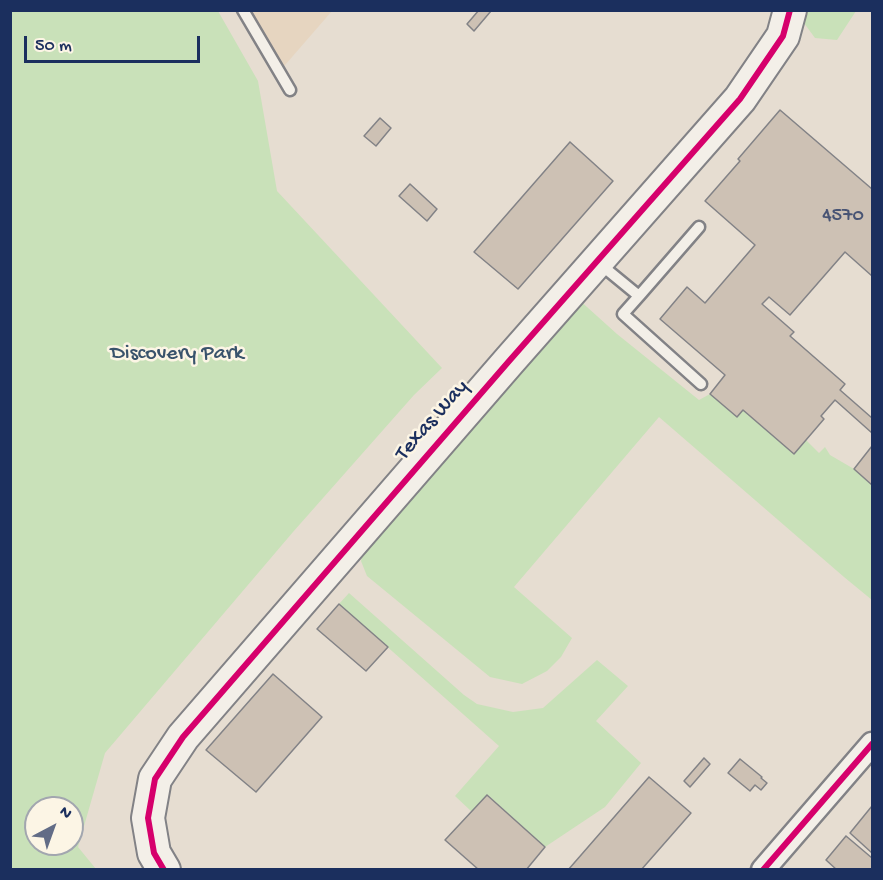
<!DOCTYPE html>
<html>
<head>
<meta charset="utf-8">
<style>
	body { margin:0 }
	#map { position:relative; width:883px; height:880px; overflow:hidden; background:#e6ddd1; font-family:"Gochi Hand",sans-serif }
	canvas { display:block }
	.frame { position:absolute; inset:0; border:12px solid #1b2f5e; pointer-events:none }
	.north { position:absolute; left:24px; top:796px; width:60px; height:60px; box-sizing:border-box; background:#fcf5e5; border:2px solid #a2a6af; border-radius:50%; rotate:41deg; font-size:16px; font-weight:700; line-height:24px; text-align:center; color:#1b2f5e }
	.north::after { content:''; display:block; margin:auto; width:21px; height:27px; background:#626c86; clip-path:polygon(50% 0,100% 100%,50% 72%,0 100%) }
	.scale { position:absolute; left:24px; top:36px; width:176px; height:27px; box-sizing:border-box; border:3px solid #1b2f5e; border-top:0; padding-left:8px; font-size:18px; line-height:21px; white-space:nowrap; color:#1b2f5e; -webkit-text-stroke:4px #fcf5e5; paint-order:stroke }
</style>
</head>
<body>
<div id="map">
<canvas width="883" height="880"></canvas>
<div class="frame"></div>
<div class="north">N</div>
<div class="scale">50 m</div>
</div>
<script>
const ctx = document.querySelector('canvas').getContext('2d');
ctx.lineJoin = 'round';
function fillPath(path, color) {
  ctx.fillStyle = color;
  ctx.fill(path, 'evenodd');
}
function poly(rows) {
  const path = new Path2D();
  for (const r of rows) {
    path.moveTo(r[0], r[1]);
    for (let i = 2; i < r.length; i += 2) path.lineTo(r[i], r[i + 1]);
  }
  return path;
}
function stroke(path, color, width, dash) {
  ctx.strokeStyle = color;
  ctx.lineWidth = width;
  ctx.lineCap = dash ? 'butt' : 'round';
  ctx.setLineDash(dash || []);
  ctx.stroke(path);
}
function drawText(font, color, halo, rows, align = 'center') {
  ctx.font = font + ' "Gochi Hand",sans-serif';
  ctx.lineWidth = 5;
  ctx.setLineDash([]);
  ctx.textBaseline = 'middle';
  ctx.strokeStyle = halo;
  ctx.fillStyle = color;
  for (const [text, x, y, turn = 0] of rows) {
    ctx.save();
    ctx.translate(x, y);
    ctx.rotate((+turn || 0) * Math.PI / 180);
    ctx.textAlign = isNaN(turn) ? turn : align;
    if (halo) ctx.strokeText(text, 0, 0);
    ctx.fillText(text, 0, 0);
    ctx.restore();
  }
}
fillPath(poly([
	[243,11,332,11,279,72]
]), '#e6d5c0');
fillPath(poly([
	[10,11,218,11,258,81,277,191,442,368,414,395,293,532,105,753,78,847,96,869,11,869],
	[36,808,72,808,72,844,36,844],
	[803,11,856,11,837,40,815,38,801,19],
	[577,298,617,334,699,400,710,394,737,417,743,410,794,454,806,440,819,453,825,447,830,455,854,469,872,485,872,600,844,577,659,417,514,587,572,638,561,657,547,671,522,684,490,677,367,576,361,561,365,541],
	[349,593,464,695,477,704,513,712,543,708,597,660,628,686,596,721,641,763,605,807,545,847,488,795,472,812,455,796,499,746,339,604]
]), '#c9e1b9');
const building = poly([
	[479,10,491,11,474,31,467,24,479,10],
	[780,110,872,189,872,276,845,252,790,315,769,297,762,304,794,332,790,336,845,384,840,390,872,418,872,433,835,400,821,416,824,419,794,454,743,410,737,417,710,394,725,375,660,319,687,287,705,303,755,245,705,201,740,161,738,159,780,110],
	[380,118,391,128,376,146,364,136,380,118],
	[570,142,613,181,518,289,474,252,570,142],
	[410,184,437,209,427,221,399,196,410,184],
	[872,446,872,485,854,469,872,446],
	[339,604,388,647,366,671,317,629,339,604],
	[273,674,322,717,256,792,206,750,273,674],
	[704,758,710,764,690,787,684,781,704,758],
	[740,759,762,777,761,778,767,783,761,790,755,785,750,791,728,773,740,759],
	[649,777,691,813,641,870,568,870,649,777],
	[487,795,545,847,526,870,479,870,445,840,487,795],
	[872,806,872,853,850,833,872,806],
	[846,836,872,858,872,870,837,870,826,860,846,836]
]);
fillPath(building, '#cdc1b4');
stroke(building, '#828286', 1.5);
const lane = poly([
	[243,10,290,90],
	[600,264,639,296,699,227],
	[639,296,623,314,701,384]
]);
const street = poly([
	[763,870,872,744]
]);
const secondary = poly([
	[164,870,154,853,148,818,155,779,183,737,510,360,740,99,783,36,790,10]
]);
stroke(lane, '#828286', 15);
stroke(street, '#828286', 27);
stroke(secondary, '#828286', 36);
stroke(lane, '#f3efe8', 10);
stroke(street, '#f3efe8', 22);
stroke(secondary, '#f3efe8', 32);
stroke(poly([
	[164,870,154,853,148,818,155,779,183,737,510,360,740,99,783,36,790,10],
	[763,870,872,744]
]), '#d6006c', 6);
drawText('20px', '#485474', null, [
	["4570",843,217]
]);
drawText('22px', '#39536c', '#fcf5e5', [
	["Discovery Park",177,355]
]);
drawText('22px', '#1b2f5e', '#fcf5e5', [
	["Texas Way",433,421,-49]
]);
</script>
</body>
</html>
